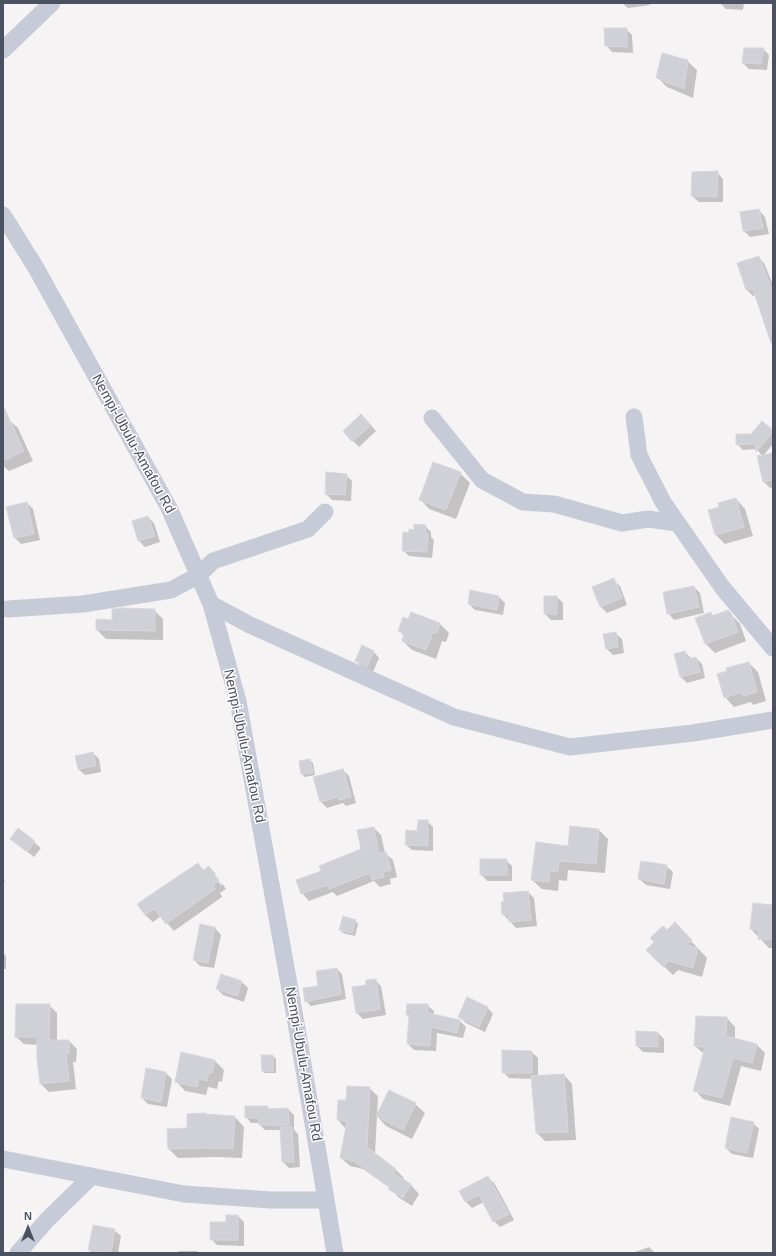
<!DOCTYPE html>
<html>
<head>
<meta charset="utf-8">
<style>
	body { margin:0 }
	#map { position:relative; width:776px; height:1256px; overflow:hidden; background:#f5f3f3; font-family:Helvetica,sans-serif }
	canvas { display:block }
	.frame { position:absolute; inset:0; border:4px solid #4a5161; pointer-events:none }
	.north { position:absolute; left:8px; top:1208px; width:40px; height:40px; -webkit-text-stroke:3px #fff; paint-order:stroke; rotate:0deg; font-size:11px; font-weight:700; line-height:16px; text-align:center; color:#4a5161 }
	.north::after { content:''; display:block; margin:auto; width:14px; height:18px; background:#4a5161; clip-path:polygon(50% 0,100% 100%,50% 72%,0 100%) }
</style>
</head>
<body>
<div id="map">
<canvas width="776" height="1256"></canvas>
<div class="frame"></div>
<div class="north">N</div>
</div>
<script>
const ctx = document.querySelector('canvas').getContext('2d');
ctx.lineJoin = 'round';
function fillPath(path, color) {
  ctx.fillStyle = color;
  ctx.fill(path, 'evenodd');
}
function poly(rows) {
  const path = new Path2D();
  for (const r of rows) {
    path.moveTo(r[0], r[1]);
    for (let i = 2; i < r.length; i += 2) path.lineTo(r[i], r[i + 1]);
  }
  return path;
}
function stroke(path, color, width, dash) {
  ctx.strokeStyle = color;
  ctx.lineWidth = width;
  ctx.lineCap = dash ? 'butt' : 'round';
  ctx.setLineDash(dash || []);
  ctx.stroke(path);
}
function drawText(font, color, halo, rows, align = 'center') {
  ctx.font = font + ' Helvetica,sans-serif';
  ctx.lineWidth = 3;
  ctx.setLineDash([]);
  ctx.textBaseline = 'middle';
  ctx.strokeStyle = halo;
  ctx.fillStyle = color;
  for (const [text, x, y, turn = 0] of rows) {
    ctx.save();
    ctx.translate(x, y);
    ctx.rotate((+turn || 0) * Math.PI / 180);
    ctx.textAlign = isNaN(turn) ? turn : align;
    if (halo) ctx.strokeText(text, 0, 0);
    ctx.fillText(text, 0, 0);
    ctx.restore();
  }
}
fillPath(poly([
	[622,3,649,3,650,5,628,8],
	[720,3,744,3,743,10,726,9],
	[626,29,632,35,633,53,612,52,606,45],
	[745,49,763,49,769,55,767,70,749,69,743,63],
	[687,61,697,70,693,98,667,87,657,77],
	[717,172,723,179,723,202,699,202,692,196],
	[759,210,765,217,769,234,750,237,744,231],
	[758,257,764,263,773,285,773,340,756,295,753,296,747,290],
	[8,419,18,428,33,461,9,471,3,466,3,421],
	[367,421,376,431,359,447,353,441],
	[773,432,773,444,763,456,773,454,773,487,770,488,764,482,762,456,757,449,743,450,737,444,751,435],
	[460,473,470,483,456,519,429,509,420,499],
	[346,475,352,481,351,501,332,500,326,494],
	[736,499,745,509,753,536,725,544,716,535,720,508],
	[27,503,33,509,40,540,21,544,15,538,7,508],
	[148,517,154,523,160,542,145,547,139,541,133,521],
	[425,526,431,532,431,537,434,540,432,558,409,556,403,550,410,534],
	[613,580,620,586,627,605,607,613,601,607,593,588],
	[694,587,700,593,704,613,674,620,668,613],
	[499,597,505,603,503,615,475,610,469,604],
	[557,597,563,603,563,620,551,620,545,614],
	[154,610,163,619,163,640,106,639,97,630,97,620,113,621],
	[728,611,740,624,746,641,715,653,706,644,711,613,714,616],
	[440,624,449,633,446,642,442,641,436,659,412,650,403,641,404,636,399,630],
	[615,633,622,639,624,653,613,655,607,649],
	[373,651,379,658,373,672,362,667,356,661],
	[685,652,691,658,696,658,702,664,705,678,687,683,681,677],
	[749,663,758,672,766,701,753,705,751,702,734,707,725,697],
	[93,753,99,759,101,772,85,775,78,769],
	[310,760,313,763,315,775,305,777,302,774],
	[343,770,349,776,356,803,346,806,343,803,327,808,321,802,314,778],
	[427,821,433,827,433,851,412,850,406,845],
	[374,828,381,835,385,853,393,860,397,877,390,879,391,884,380,887,374,881,337,896,333,892,309,901,302,893,322,872,362,849],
	[18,829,41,848,34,857,11,839],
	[599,830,608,839,605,873,568,870,567,881,559,880,558,891,542,889,532,880,569,847],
	[506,860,512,866,512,881,487,881,481,874],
	[198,865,204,870,209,867,216,874,213,874,221,885,223,884,216,874,226,889,220,893,222,897,174,931,161,916,153,922,145,915],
	[666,866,673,872,670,889,646,885,639,879],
	[3,878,5,881,3,885],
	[528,892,534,898,537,926,516,928,503,914,505,903,504,894],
	[773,906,773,948,769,948,751,929],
	[355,921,358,924,355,936,343,933,340,930],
	[675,924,707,958,702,977,678,970,673,975,647,950],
	[215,928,221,935,214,968,200,966,194,960],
	[3,953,6,956,6,969,3,969],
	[337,969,342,974,346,999,311,1006,306,1001],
	[222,975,242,982,248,988,244,1002,223,995,217,989],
	[375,980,381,986,386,1015,363,1019,357,1013,353,988,368,985],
	[49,1005,57,1013,57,1041,69,1041,77,1049,76,1062,73,1062,76,1089,49,1092,41,1084,38,1059,38,1045,24,1044,16,1037],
	[427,1005,434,1011,434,1015,460,1021,466,1027,463,1038,437,1033,436,1051,414,1050,408,1044,410,1016,407,1014],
	[487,1007,493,1014,485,1032,466,1023,460,1017],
	[727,1018,735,1027,735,1039,757,1045,765,1053,761,1071,741,1066,730,1106,703,1099,695,1090,704,1054,695,1046],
	[637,1032,658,1033,664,1039,664,1053,643,1052,637,1046],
	[532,1052,538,1058,538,1077,564,1075,572,1084,576,1140,545,1141,537,1133,533,1079,509,1078,503,1072],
	[182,1053,215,1061,224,1070,222,1082,219,1081,217,1089,208,1087,206,1095,185,1091,176,1081],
	[273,1056,276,1059,276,1073,265,1073,262,1070],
	[166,1073,172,1079,167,1107,148,1104,142,1098],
	[369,1088,378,1096,377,1116,415,1104,425,1113,412,1139,386,1126,377,1116,375,1154,396,1170,404,1178,402,1180,411,1185,419,1194,412,1206,398,1197,390,1188,363,1169,350,1166,341,1158,346,1129,338,1120,347,1102],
	[267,1107,270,1110,288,1109,294,1115,294,1130,298,1134,300,1167,289,1168,283,1162,281,1130,265,1130,260,1125,260,1123,251,1123,246,1117],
	[235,1117,244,1127,242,1158,216,1157,178,1158,169,1149,188,1129],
	[753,1123,759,1129,753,1158,732,1154,726,1148],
	[487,1177,494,1183,502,1197,514,1220,500,1227,494,1221,484,1202,472,1208,466,1202,460,1192],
	[238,1216,244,1222,244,1246,217,1245,211,1239,227,1223],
	[114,1230,121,1236,118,1253,92,1253,89,1250],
	[649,1247,655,1253,632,1253],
	[178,1251,197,1251,200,1253,178,1253]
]), '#0003');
const building = poly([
	[604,28,627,28,627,47,605,46,604,28],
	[744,48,764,48,761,64,742,63,744,48],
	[662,53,688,60,684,89,656,78,662,53],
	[718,171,717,197,691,196,692,172,718,171],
	[759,209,763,228,743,231,740,212,759,209],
	[759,256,773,292,773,343,771,343,753,289,746,290,737,263,759,256],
	[3,405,24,451,3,461,3,405],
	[361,414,371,425,352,442,343,431,361,414],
	[762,421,773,430,773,432,756,452,755,444,736,445,736,434,751,434,762,421],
	[773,453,773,480,763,482,757,456,773,453],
	[433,462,461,472,446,510,419,500,433,462],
	[326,472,347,474,345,495,325,494,326,472],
	[736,498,744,527,715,535,708,510,719,507,718,503,736,498],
	[27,502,34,534,14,538,6,507,27,502],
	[148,516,155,536,138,541,132,521,148,516],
	[414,524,426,525,425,533,428,533,427,552,402,551,403,532,409,533,409,529,414,530,414,524],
	[614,578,622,598,600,607,592,587,614,578],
	[694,586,699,607,667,614,663,592,694,586],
	[470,590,499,596,497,610,468,604,470,590],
	[544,596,557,596,557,614,544,614,544,596],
	[121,608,155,609,155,631,96,630,96,619,112,620,112,609,121,608],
	[728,610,731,613,738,632,705,644,695,618,711,612,712,616,728,610],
	[411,612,440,623,437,633,433,632,426,650,402,641,404,633,398,631,403,617,408,619,411,612],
	[616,632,618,647,606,649,603,634,616,632],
	[362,645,374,651,367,667,355,661,362,645],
	[685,651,687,659,696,657,700,672,680,677,674,654,685,651],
	[749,662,757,692,743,696,742,692,724,698,717,674,727,671,726,668,749,662],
	[93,752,96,766,78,769,75,756,93,752],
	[310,759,313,773,301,774,299,761,310,759],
	[343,769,351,797,339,800,338,797,320,802,313,777,343,769],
	[418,820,428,820,428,846,405,845,406,830,417,831,418,820],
	[570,826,599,829,596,864,559,861,558,872,550,871,549,882,531,880,536,842,568,846,570,826],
	[374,827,379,854,386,852,391,870,383,872,384,877,372,880,370,873,329,889,327,885,301,894,296,880,321,871,319,866,361,849,357,830,374,827],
	[18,828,35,841,27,852,10,839,18,828],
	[480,859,507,859,507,875,480,875,480,859],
	[641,861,667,865,664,884,638,879,641,861],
	[198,863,203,870,209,866,219,881,213,885,215,889,166,924,154,909,145,915,137,904,198,863],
	[528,891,531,920,509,922,508,914,502,915,501,902,504,902,503,893,528,891],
	[753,903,773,905,773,935,771,935,771,940,758,939,759,930,750,929,753,903],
	[343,916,356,920,352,933,339,930,343,916],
	[675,922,692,940,686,945,698,948,693,968,669,961,663,967,646,950,654,942,650,938,663,926,667,930,675,922],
	[200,924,215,927,208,963,193,960,200,924],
	[337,968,341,994,305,1002,303,988,318,986,316,971,337,968],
	[221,974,242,981,237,996,216,989,221,974],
	[376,979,380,1009,356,1013,352,987,366,985,366,980,376,979],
	[467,997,488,1007,479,1027,458,1017,467,997],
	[16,1004,50,1004,49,1040,69,1040,69,1054,66,1054,69,1081,40,1084,37,1059,37,1037,15,1037,16,1004],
	[407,1004,428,1004,428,1013,460,1020,457,1033,431,1027,430,1046,407,1044,409,1015,406,1015,407,1004],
	[696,1016,727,1017,726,1036,757,1044,752,1063,733,1058,722,1098,693,1091,705,1047,694,1046,696,1016],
	[636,1031,658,1032,658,1047,636,1046,636,1031],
	[502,1050,532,1051,532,1073,502,1073,502,1050],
	[181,1052,215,1060,212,1073,209,1072,207,1081,199,1079,197,1087,175,1082,181,1052],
	[261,1055,273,1055,273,1071,262,1071,261,1055],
	[146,1068,166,1072,161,1102,141,1098,146,1068],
	[564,1074,568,1132,536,1133,531,1076,564,1074],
	[347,1086,370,1087,367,1147,396,1169,393,1173,411,1184,403,1198,388,1189,390,1187,354,1161,340,1158,347,1121,337,1120,338,1100,346,1100,347,1086],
	[389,1090,416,1103,403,1130,376,1116,389,1090],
	[245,1106,268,1106,268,1109,288,1108,289,1125,259,1125,259,1118,245,1118,245,1106],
	[205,1113,205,1114,235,1116,233,1149,206,1148,168,1149,167,1129,187,1128,187,1114,205,1113],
	[731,1117,754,1122,747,1153,725,1148,731,1117],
	[280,1127,292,1127,294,1162,282,1162,280,1127],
	[488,1176,509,1214,493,1222,479,1195,465,1202,459,1191,488,1176],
	[226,1215,238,1215,238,1240,210,1240,210,1222,226,1222,226,1215],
	[93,1225,115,1229,111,1253,88,1250,93,1225]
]);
fillPath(building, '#cfd1d7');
stroke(building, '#d7d7de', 1);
stroke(poly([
	[3,50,52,3],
	[3,215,36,268,169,508,211,604,238,701,296,1023,335,1253],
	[634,417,639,455,663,502,722,587,773,648],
	[432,418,482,480,523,502,554,504,622,523,648,519,677,523],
	[211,604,250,625,454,717,570,747,693,733,773,720],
	[8,609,83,604,171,590,199,575,213,561,308,529,325,512],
	[3,1159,184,1194,271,1200,326,1200],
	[18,1253,47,1220,92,1176]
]), '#c7cbd7', 17);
drawText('14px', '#4a5161', '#fff', [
	["Nempi-Ubulu-Amafou Rd",133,444,61],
	["Nempi-Ubulu-Amafou Rd",244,746,78],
	["Nempi-Ubulu-Amafou Rd",303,1064,80]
]);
</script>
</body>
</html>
